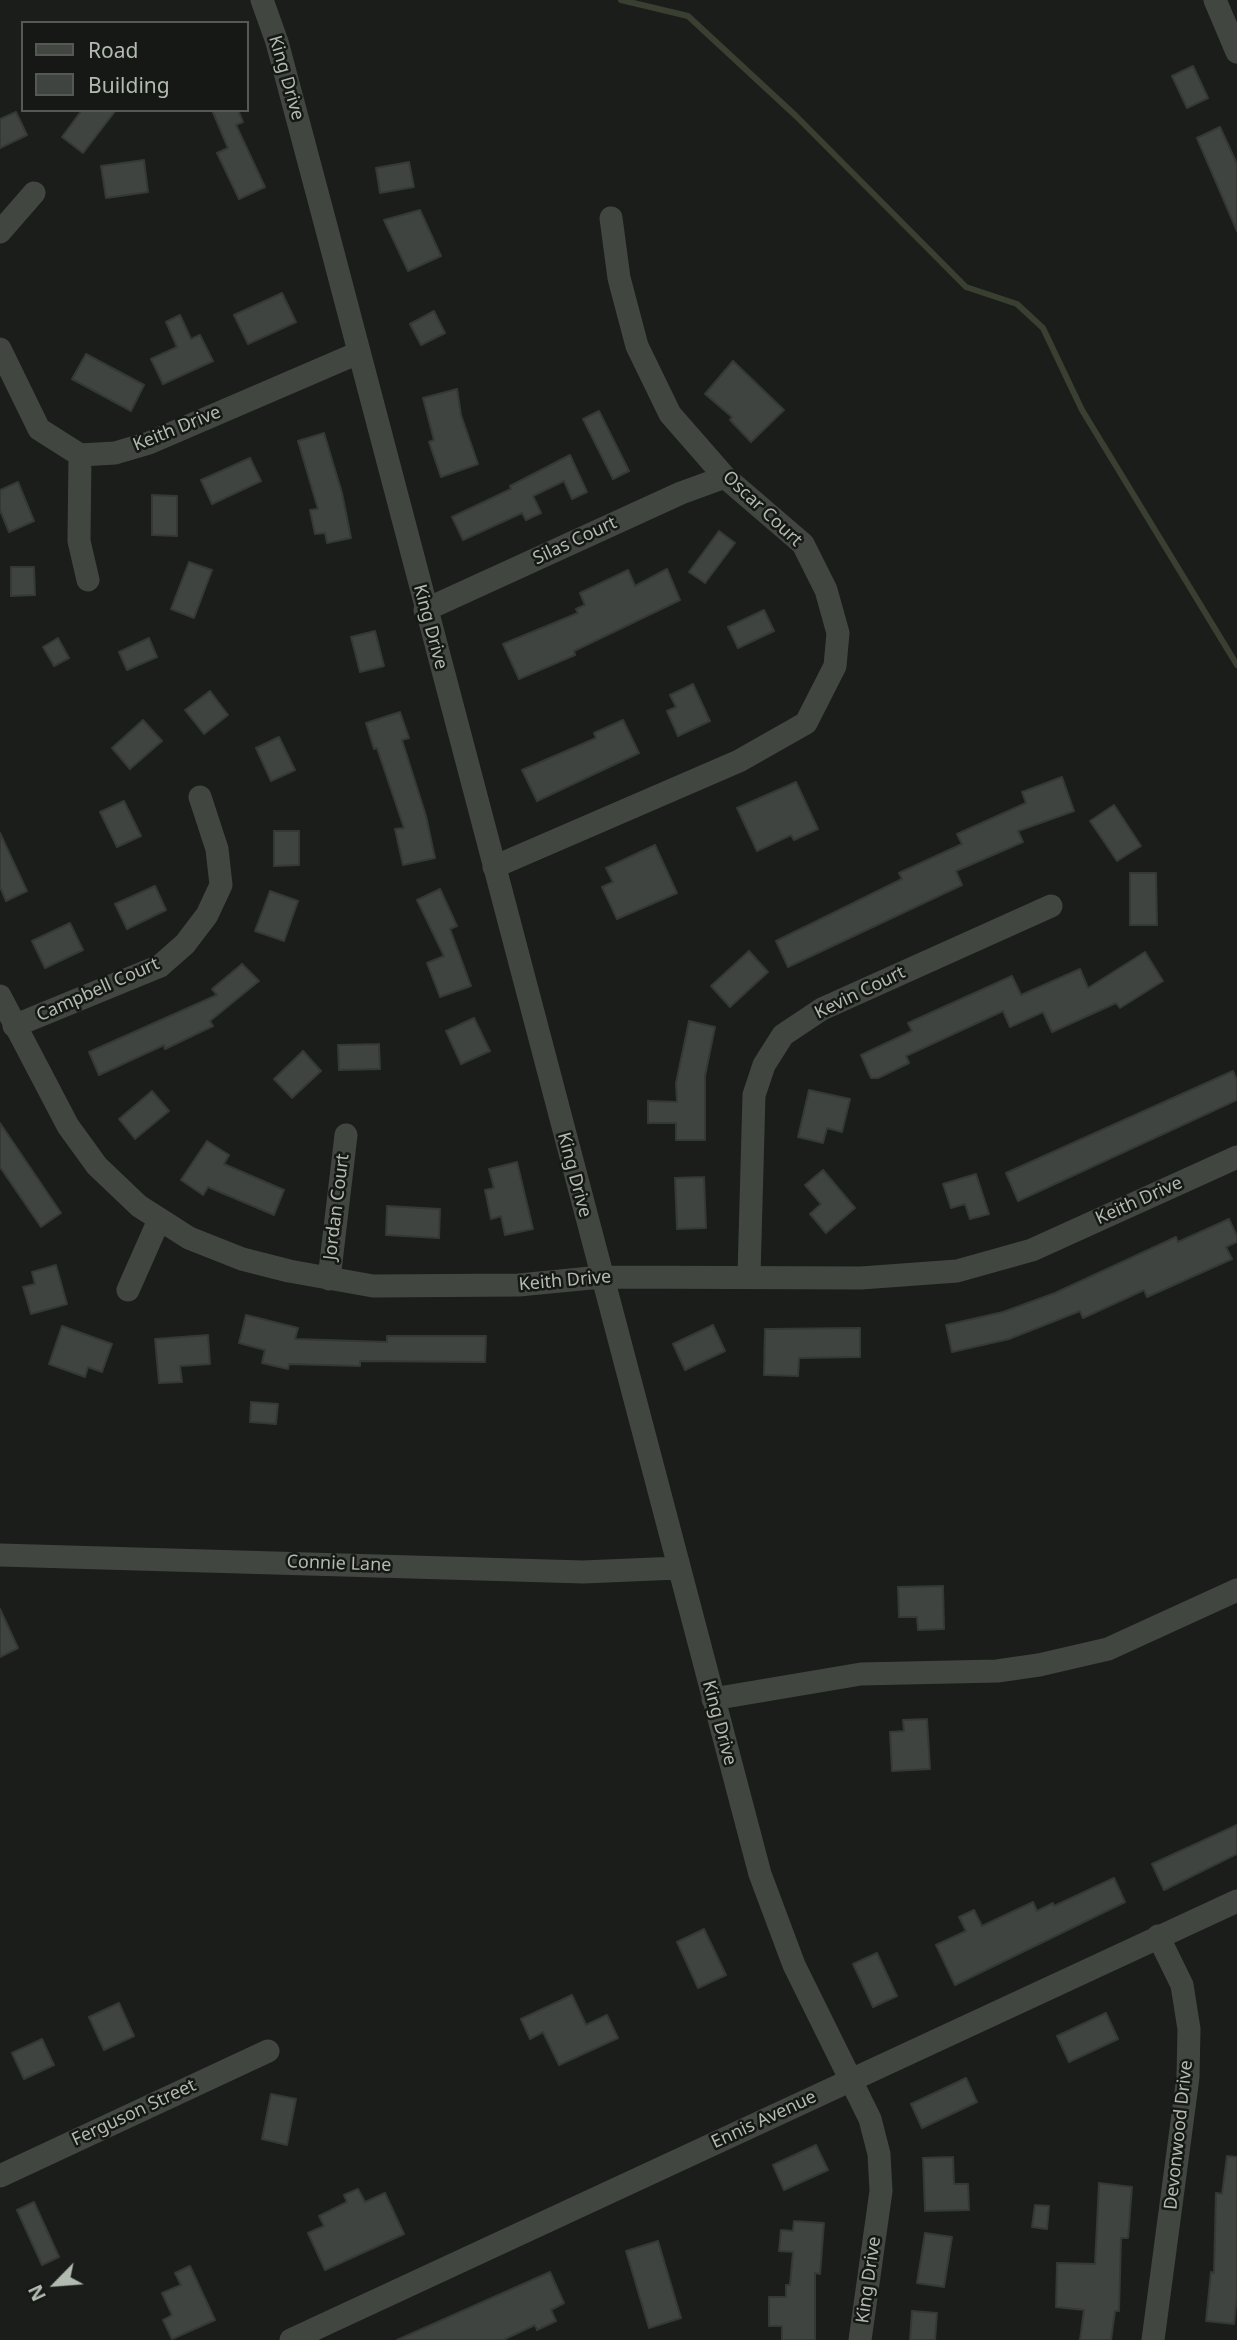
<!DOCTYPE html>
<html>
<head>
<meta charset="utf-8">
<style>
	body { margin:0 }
	#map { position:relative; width:1237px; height:2340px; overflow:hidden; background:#1b1d1b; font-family:"Noto Sans",sans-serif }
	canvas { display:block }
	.legend { position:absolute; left:21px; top:21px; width:228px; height:91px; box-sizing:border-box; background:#161816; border:2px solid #545953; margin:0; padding:9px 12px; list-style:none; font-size:21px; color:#b2bbaf }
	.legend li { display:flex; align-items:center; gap:14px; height:35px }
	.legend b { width:35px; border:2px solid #545953 }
	.north { position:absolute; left:21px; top:2249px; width:70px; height:70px; -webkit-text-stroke:5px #161816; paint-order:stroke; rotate:245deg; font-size:19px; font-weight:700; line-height:28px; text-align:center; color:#b2bbaf }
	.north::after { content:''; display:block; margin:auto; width:24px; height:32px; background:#b2bbaf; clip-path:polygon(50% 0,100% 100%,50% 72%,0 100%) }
</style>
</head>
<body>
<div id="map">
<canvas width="1237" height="2340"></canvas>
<ul class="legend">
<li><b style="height:9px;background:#424641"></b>Road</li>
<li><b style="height:19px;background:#404440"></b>Building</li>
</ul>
<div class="north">N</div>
</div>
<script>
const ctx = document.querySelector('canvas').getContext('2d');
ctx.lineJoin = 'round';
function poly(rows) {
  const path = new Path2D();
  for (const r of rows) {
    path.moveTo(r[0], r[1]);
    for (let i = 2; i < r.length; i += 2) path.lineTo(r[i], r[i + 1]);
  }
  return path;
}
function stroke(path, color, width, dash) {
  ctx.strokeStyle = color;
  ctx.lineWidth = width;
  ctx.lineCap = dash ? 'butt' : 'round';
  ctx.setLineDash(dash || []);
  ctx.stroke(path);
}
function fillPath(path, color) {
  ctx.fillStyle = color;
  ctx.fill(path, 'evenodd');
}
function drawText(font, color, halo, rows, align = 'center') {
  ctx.font = font + ' "Noto Sans",sans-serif';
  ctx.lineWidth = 5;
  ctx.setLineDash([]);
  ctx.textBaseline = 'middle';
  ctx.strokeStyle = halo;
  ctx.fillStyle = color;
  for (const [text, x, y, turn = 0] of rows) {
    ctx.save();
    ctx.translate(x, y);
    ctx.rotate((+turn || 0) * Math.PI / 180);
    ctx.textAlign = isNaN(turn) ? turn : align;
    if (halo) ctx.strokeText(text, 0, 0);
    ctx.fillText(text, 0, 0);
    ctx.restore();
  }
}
stroke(poly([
	[621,0,688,16,796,116,966,287,1017,304,1043,328,1082,410,1237,665]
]), '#394032', 6);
const building = poly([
	[1193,66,1208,98,1187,108,1172,76,1193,66],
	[82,110,116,110,83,153,62,137,82,110],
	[212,110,238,110,243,122,236,125,265,187,239,199,217,153,228,148,212,110],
	[16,112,27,135,0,148,0,119,16,112],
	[1220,127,1237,164,1237,231,1197,138,1220,127],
	[144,160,148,192,106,198,101,166,144,160],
	[409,162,414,187,380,193,376,168,409,162],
	[420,210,441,256,408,271,384,220,420,210],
	[282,293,296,322,248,344,234,315,282,293],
	[434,311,445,333,421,345,410,324,434,311],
	[180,315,191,339,200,335,213,361,163,384,151,359,177,347,166,322,180,315],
	[86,354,144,385,131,411,72,379,86,354],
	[733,361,784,410,751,442,730,420,732,417,705,394,733,361],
	[457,389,461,415,478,464,441,477,429,442,434,440,423,398,457,389],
	[599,411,629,471,613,479,583,419,599,411],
	[324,433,342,493,351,538,327,543,325,533,315,534,310,510,318,509,298,441,324,433],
	[570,455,587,492,572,499,564,481,533,496,541,513,526,520,522,513,463,540,452,517,511,489,510,486,570,455],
	[250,458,261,481,212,504,201,480,250,458],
	[18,482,34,521,9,532,0,510,0,490,18,482],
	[152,495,177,496,177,536,152,535,152,495],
	[719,531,735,543,705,583,689,572,719,531],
	[189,562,212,570,194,618,171,609,189,562],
	[11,567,34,567,35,595,11,596,11,567],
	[667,569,680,600,574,651,575,655,519,679,503,644,578,613,576,609,585,605,580,593,628,570,635,586,667,569],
	[764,610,774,631,738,648,728,627,764,610],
	[375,631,384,666,360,672,351,637,375,631],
	[58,638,69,658,54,666,43,647,58,638],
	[149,638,157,657,127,670,119,652,149,638],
	[693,684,710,721,678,736,667,711,676,707,670,695,693,684],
	[210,691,228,715,204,734,185,710,210,691],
	[400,712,409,738,402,740,426,816,435,858,403,865,395,829,404,828,377,748,374,749,366,723,400,712],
	[143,720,162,741,130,769,112,748,143,720],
	[623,720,639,753,537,801,522,770,596,738,594,733,623,720],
	[279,737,295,770,271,781,256,748,279,737],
	[1062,777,1074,811,1018,831,1023,842,956,871,962,885,788,967,776,941,902,879,899,873,962,844,957,834,1026,803,1022,792,1062,777],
	[796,782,818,829,794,840,791,835,757,851,737,808,796,782],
	[124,801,141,836,117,847,100,812,124,801],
	[1114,805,1141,846,1117,861,1090,821,1114,805],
	[274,831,299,831,299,865,274,866,274,831],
	[0,833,27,891,6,901,0,887,0,833],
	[655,845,677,893,617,919,602,887,613,882,606,868,655,845],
	[1130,873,1156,873,1157,925,1130,925,1130,873],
	[155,886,166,910,127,929,115,904,155,886],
	[440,889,457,926,450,929,471,986,440,997,427,963,444,956,417,900,440,889],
	[270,891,298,901,284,941,255,931,270,891],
	[70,923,83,950,45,968,32,941,70,923],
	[749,951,768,972,730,1007,711,986,749,951],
	[1145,952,1163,981,1120,1008,1116,1003,1052,1032,1043,1012,1010,1027,1003,1011,906,1056,909,1063,878,1078,871,1078,861,1055,912,1031,908,1023,1012,976,1021,995,1080,969,1088,988,1145,952],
	[242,964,259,981,210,1021,213,1026,165,1049,164,1045,99,1075,89,1052,217,995,212,989,242,964],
	[474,1018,490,1051,461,1064,446,1031,474,1018],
	[689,1021,715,1027,705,1076,705,1140,676,1140,676,1123,648,1123,648,1101,677,1102,676,1083,689,1021],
	[379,1044,380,1069,339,1070,338,1045,379,1044],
	[303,1051,321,1071,292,1098,274,1079,303,1051],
	[1233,1071,1237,1080,1237,1100,1018,1201,1006,1173,1233,1071],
	[809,1090,850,1099,842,1132,827,1128,823,1143,798,1137,809,1090],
	[152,1091,169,1111,135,1139,119,1119,152,1091],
	[0,1123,61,1213,41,1227,0,1167,0,1123],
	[207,1141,229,1155,224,1164,284,1190,274,1215,208,1187,203,1195,181,1180,207,1141],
	[517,1162,533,1229,505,1235,501,1216,491,1219,485,1190,494,1188,489,1169,517,1162],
	[823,1170,855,1208,826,1233,810,1214,821,1204,805,1185,823,1170],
	[976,1174,989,1214,970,1219,965,1204,951,1208,943,1184,976,1174],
	[704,1177,706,1228,677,1229,675,1178,704,1177],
	[387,1206,440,1209,439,1238,386,1235,387,1206],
	[1229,1219,1237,1236,1237,1242,1226,1247,1232,1259,1147,1297,1144,1290,1083,1318,1080,1311,1009,1339,952,1352,946,1325,1003,1312,1055,1293,1176,1237,1178,1242,1229,1219],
	[56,1265,67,1304,31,1314,23,1287,35,1284,32,1272,56,1265],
	[246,1315,298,1328,295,1339,387,1342,387,1336,486,1336,485,1362,360,1361,360,1366,289,1364,288,1369,262,1363,265,1350,239,1343,246,1315],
	[713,1325,725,1351,685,1370,673,1344,713,1325],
	[62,1326,112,1344,102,1372,88,1367,85,1377,49,1364,62,1326],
	[860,1328,860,1357,799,1358,798,1376,764,1375,765,1329,860,1328],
	[208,1335,210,1364,180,1366,182,1382,159,1383,155,1339,208,1335],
	[251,1402,278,1404,276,1424,250,1422,251,1402],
	[943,1586,944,1629,918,1630,917,1617,899,1617,898,1587,943,1586],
	[0,1609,18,1648,0,1657,0,1609],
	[927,1719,930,1769,892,1771,890,1732,904,1731,903,1720,927,1719],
	[1237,1825,1237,1854,1164,1890,1152,1864,1237,1825],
	[1114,1878,1125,1902,955,1985,936,1945,966,1931,959,1917,974,1910,982,1926,1033,1902,1037,1911,1053,1903,1054,1906,1114,1878],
	[704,1929,726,1975,698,1988,677,1942,704,1929],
	[877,1953,897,1996,873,2007,853,1964,877,1953],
	[572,1995,586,2025,607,2015,618,2038,559,2065,543,2032,530,2039,521,2019,572,1995],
	[119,2003,134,2036,104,2050,89,2017,119,2003],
	[1106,2013,1118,2039,1069,2062,1057,2036,1106,2013],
	[42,2039,54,2065,24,2079,12,2053,42,2039],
	[966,2078,977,2102,922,2128,911,2104,966,2078],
	[271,2094,296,2099,287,2145,262,2139,271,2094],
	[816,2145,828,2170,784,2190,773,2165,816,2145],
	[1227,2156,1237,2157,1237,2296,1234,2324,1206,2321,1211,2272,1214,2273,1216,2193,1222,2194,1227,2156],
	[953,2157,954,2184,968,2184,969,2210,925,2211,923,2158,953,2157],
	[1099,2183,1132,2187,1128,2238,1121,2238,1119,2311,1115,2311,1111,2340,1080,2340,1084,2310,1056,2307,1057,2263,1095,2264,1099,2183],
	[358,2189,365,2202,385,2193,404,2234,325,2270,308,2233,324,2226,319,2216,347,2202,344,2195,358,2189],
	[34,2202,59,2257,42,2265,17,2210,34,2202],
	[1035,2205,1049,2206,1047,2229,1032,2227,1035,2205],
	[794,2221,824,2223,820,2274,815,2273,815,2340,782,2340,782,2326,769,2326,769,2297,786,2297,786,2285,790,2285,793,2252,779,2251,781,2230,793,2231,794,2221],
	[925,2233,952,2237,944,2287,917,2283,925,2233],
	[658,2241,681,2318,649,2328,626,2251,658,2241],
	[190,2266,215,2320,172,2339,163,2320,172,2315,162,2293,181,2285,175,2273,190,2266],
	[550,2272,564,2303,551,2310,556,2321,537,2330,535,2325,503,2340,397,2340,550,2272],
	[912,2311,937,2313,935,2340,910,2340,912,2311]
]);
fillPath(building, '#404440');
stroke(building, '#353935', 2);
stroke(poly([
	[262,0,277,42,322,211,760,1874,794,1965,870,2119,879,2154,881,2191,860,2340],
	[1215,0,1237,52],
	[0,232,34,193],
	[0,349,39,429,80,455,115,453,149,443,358,353],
	[80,455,79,541,88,580],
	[425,610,681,493,725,477],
	[494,867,739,761,806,723,835,666,838,633,826,590,803,544,725,477,670,414,637,346,619,278,611,218],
	[0,996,68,1126,97,1166,139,1206,189,1238,242,1259,289,1271,373,1286,519,1285,601,1277,861,1278,957,1271,1032,1250,1237,1157],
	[14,1026,160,966,185,944,207,915,221,885,217,849,200,797],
	[749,1275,754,1095,764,1065,783,1035,822,1009,1051,906],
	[329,1279,346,1135],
	[128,1290,159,1220],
	[0,1555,583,1572,678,1568],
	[713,1699,861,1674,997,1671,1039,1665,1108,1649,1237,1590],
	[0,2176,268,2051],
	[291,2340,1237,1901],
	[1153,2340,1188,2077,1189,2029,1182,1985,1158,1936]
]), '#424641', 23);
drawText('18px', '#b2bbaf', '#161816', [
	["King Drive",286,78,74],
	["Keith Drive",177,429,-22],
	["Oscar Court",762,509,43],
	["Silas Court",575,541,-25],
	["King Drive",430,627,75],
	["Campbell Court",98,990,-24],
	["Kevin Court",860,993,-26],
	["King Drive",574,1175,75],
	["Keith Drive",1139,1201,-24],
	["Jordan Court",337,1207,-83],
	["Keith Drive",565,1281,-5],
	["Connie Lane",339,1564,2],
	["King Drive",719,1723,75],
	["Ferguson Street",134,2113,-25],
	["Ennis Avenue",764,2120,-25],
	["Devonwood Drive",1179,2135,-84],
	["King Drive",869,2280,-82]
]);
</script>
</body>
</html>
